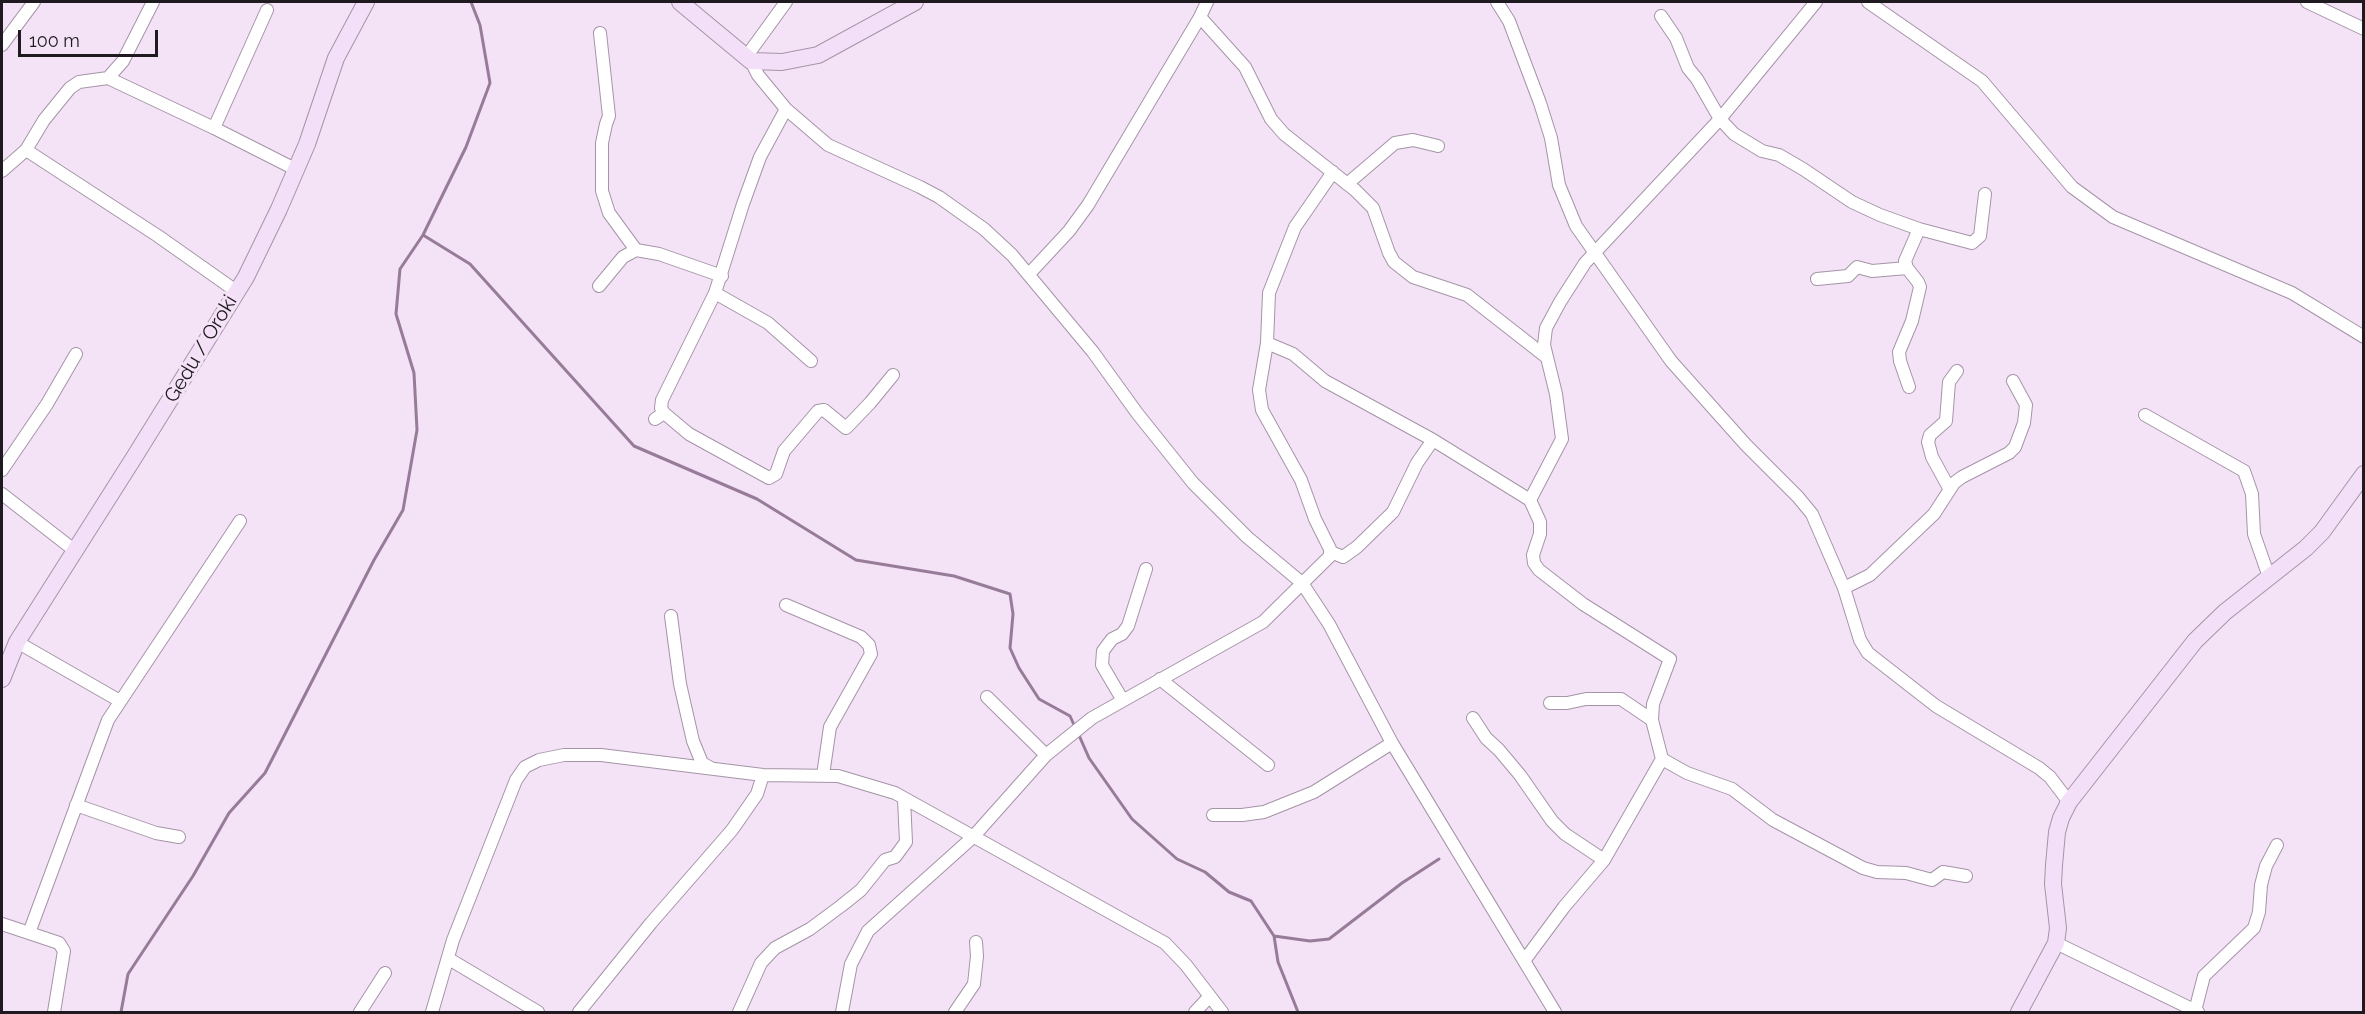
<!DOCTYPE html>
<html>
<head>
<meta charset="utf-8">
<style>
	body { margin:0 }
	#map { position:relative; width:2365px; height:1014px; overflow:hidden; background:#f4e2f6; font-family:Raleway,sans-serif }
	canvas { display:block }
	.frame { position:absolute; inset:0; border:3px solid #1f1920; pointer-events:none }
	.scale { position:absolute; left:18px; top:30px; width:140px; height:27px; box-sizing:border-box; border:3px solid #1f1920; border-top:0; padding-left:8px; font-size:18px; line-height:21px; white-space:nowrap; color:#1f1920; -webkit-text-stroke:4px #f4e2f6; paint-order:stroke }
</style>
</head>
<body>
<div id="map">
<canvas width="2365" height="1014"></canvas>
<div class="frame"></div>
<div class="scale">100 m</div>
</div>
<script>
const ctx = document.querySelector('canvas').getContext('2d');
ctx.lineJoin = 'round';
function poly(rows) {
  const path = new Path2D();
  for (const r of rows) {
    path.moveTo(r[0], r[1]);
    for (let i = 2; i < r.length; i += 2) path.lineTo(r[i], r[i + 1]);
  }
  return path;
}
function stroke(path, color, width, dash) {
  ctx.strokeStyle = color;
  ctx.lineWidth = width;
  ctx.lineCap = dash ? 'butt' : 'round';
  ctx.setLineDash(dash || []);
  ctx.stroke(path);
}
function drawText(font, color, halo, rows, align = 'center') {
  ctx.font = font + ' Raleway,sans-serif';
  ctx.lineWidth = 6;
  ctx.setLineDash([]);
  ctx.textBaseline = 'middle';
  ctx.strokeStyle = halo;
  ctx.fillStyle = color;
  for (const [text, x, y, turn = 0] of rows) {
    ctx.save();
    ctx.translate(x, y);
    ctx.rotate((+turn || 0) * Math.PI / 180);
    ctx.textAlign = isNaN(turn) ? turn : align;
    if (halo) ctx.strokeText(text, 0, 0);
    ctx.fillText(text, 0, 0);
    ctx.restore();
  }
}
stroke(poly([
	[423,235,470,264,634,446,757,499,856,560,954,576,1010,594,1013,614,1010,648,1019,668,1039,699,1070,716,1075,727],
	[1078,733,1089,758,1132,819,1177,859,1205,872,1229,892,1251,901,1274,936,1278,962,1298,1012],
	[1274,936,1310,941,1329,939,1402,883,1439,859],
	[121,1012,128,974,193,876,229,813,265,773,374,560,403,510,417,430,414,373,396,314,400,269,423,235,466,147,490,83,480,25,471,2]
]), '#977c9a', 3);
const street = poly([
	[1497,2,1509,21,1540,103,1551,138,1559,185,1576,226,1671,361,1746,445,1798,497,1812,514,1844,588,1860,640,1868,653,1936,706,2039,768,2050,777,2069,802],
	[1868,2,1982,81,2072,187,2113,217,2292,293,2364,337],
	[2307,2,2364,29],
	[1661,16,1676,38,1688,68,1697,79,1720,119,1734,134,1762,151,1779,155,1803,169,1852,202,1880,215,1919,229,1972,243,1980,236,1985,194],
	[1200,17,1245,67,1271,119,1284,134,1355,190,1373,208,1389,253,1394,262,1413,277,1467,295,1545,356],
	[600,33,609,116,606,124,602,143,602,191,609,213,636,250,659,254,722,276],
	[2,45,34,2],
	[746,57,786,2],
	[751,61,758,75,786,109,828,145,920,187,939,197,984,229,1012,255,1093,352,1137,413,1193,483,1247,537,1302,583,1329,624,1392,743,1555,1012],
	[108,78,214,128,295,169],
	[214,128,267,10],
	[26,150,158,236,236,291],
	[2,171,26,150,44,120,70,88,79,82,108,78,123,61,153,2],
	[1347,184,1395,143,1413,140,1438,146],
	[1029,274,1069,231,1088,205,1200,17,1207,2],
	[1817,279,1848,276,1857,267,1872,271,1907,268],
	[599,286,623,257,636,250],
	[715,293,768,323,811,361],
	[1267,343,1293,354,1325,381,1433,440,1530,500,1540,522,1540,534,1533,555,1534,563,1539,570,1583,604,1670,659,1653,704,1652,720,1662,759,1687,773,1732,789,1773,820,1863,868,1877,872,1906,873,1932,880,1943,872,1966,876],
	[1909,387,1900,361,1899,352,1912,321,1920,287,1918,282,1907,268,1905,261,1919,229],
	[664,413,689,434,769,478,776,474,784,451,818,411,824,410,846,428,870,403,893,375],
	[2145,415,2244,471,2252,494,2254,534,2269,577],
	[655,419,664,413,661,408,662,400,715,293,743,204,760,157,786,109],
	[2,470,47,404,76,354],
	[1949,488,1932,457,1928,442,1930,435,1946,421,1949,382,1957,371],
	[2,494,74,550],
	[1530,500,1562,439,1556,394,1544,345,1546,328,1560,302,1585,263,1720,119,1816,2],
	[1331,552,1343,557,1357,547,1393,512,1417,463,1433,440],
	[1844,588,1870,575,1934,514,1954,483,1962,477,2009,453,2015,447,2024,423,2026,405,2013,381],
	[786,605,861,637,869,645,871,654,830,727,823,775],
	[671,616,680,684,693,741,702,763,711,768],
	[17,642,120,701],
	[1160,679,1268,765],
	[987,697,1046,755],
	[1122,699,1102,665,1103,651,1112,639,1122,634,1128,626,1146,569],
	[1550,703,1567,703,1586,699,1621,699,1652,720],
	[1473,718,1486,738,1499,750,1520,775,1552,821,1565,834,1604,860],
	[76,805,156,833,179,837],
	[1213,815,1242,815,1264,812,1314,792,1392,743],
	[2,924,29,933,108,720,240,521],
	[29,933,59,943,64,951,54,1012],
	[2056,943,2198,1012],
	[449,959,538,1012],
	[1524,961,1564,907,1604,860,1662,759],
	[2195,1011,2204,976,2254,928,2259,912,2261,885,2266,866,2277,845],
	[360,1012,385,973],
	[432,1012,453,940,516,780,525,767,539,760,564,755,601,755,763,775,838,776,895,793,1165,943,1186,965,1222,1012],
	[579,1012,651,923,732,830,757,794,763,775],
	[739,1012,761,963,775,948,810,929,841,906,861,890,885,860,895,857,906,842,904,799],
	[842,1012,851,964,868,931,973,837,1046,755,1092,718,1263,622,1330,556,1330,549,1315,519,1301,480,1262,410,1259,390,1267,343,1269,293,1295,227,1333,172],
	[955,1012,974,984,977,956,976,942],
	[1195,1012,1209,997]
]);
const secondary = poly([
	[680,2,751,61,782,62,818,55,915,2],
	[2,679,17,642,135,456,246,277,279,209,307,144,336,58,366,2],
	[2019,1012,2056,943,2058,928,2053,884,2054,865,2057,832,2061,818,2069,802,2195,641,2225,612,2306,548,2322,532,2364,474]
]);
stroke(street, '#a594a7', 14);
stroke(secondary, '#a594a7', 18);
stroke(street, '#fff', 12);
stroke(secondary, '#f4dff8', 16);
drawText('20px', '#1f1920', '#f4e2f6', [
	["Gedu / Oroki",201,349,-59]
]);
</script>
</body>
</html>
